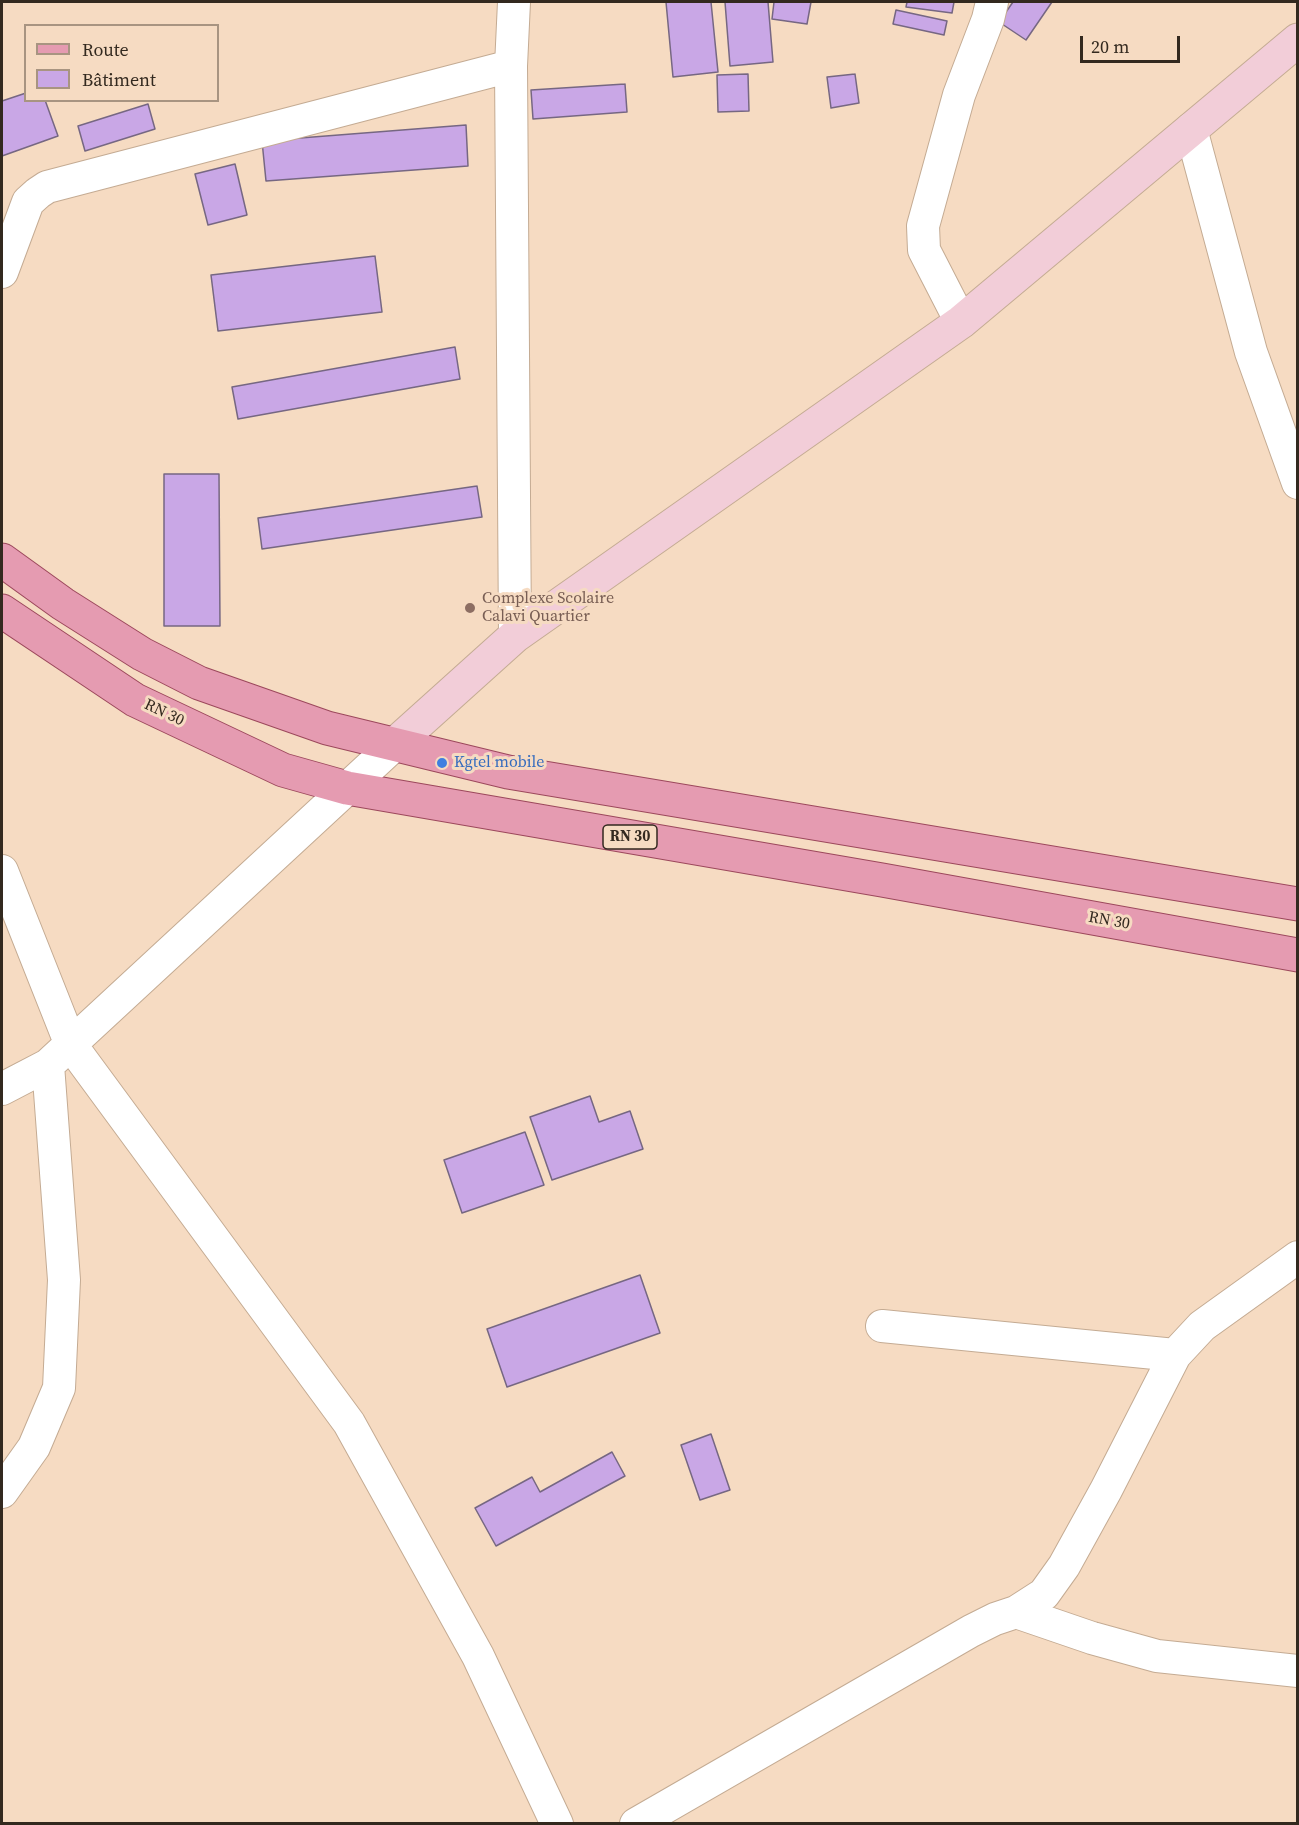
<!DOCTYPE html>
<html>
<head>
<meta charset="utf-8">
<style>
	body { margin:0 }
	#map { position:relative; width:1299px; height:1825px; overflow:hidden; background:#f6dbc2; font-family:"Source Serif 4",serif }
	canvas { display:block }
	.frame { position:absolute; inset:0; border:3px solid #33291f; pointer-events:none }
	.legend { position:absolute; left:24px; top:24px; width:195px; height:78px; box-sizing:border-box; background:#f6dbc2; border:2px solid #a89481; margin:0; padding:8px 10px; list-style:none; font-size:18px; color:#33291f }
	.legend li { display:flex; align-items:center; gap:12px; height:30px }
	.legend b { width:30px; border:2px solid #a89481 }
	.scale { position:absolute; left:1080px; top:36px; width:100px; height:27px; box-sizing:border-box; border:3px solid #33291f; border-top:0; padding-left:8px; font-size:18px; line-height:21px; white-space:nowrap; color:#33291f; -webkit-text-stroke:4px #f6dbc2; paint-order:stroke }
</style>
</head>
<body>
<div id="map">
<canvas width="1299" height="1825"></canvas>
<div class="frame"></div>
<ul class="legend">
<li><b style="height:8px;background:#e59bb1"></b>Route</li>
<li><b style="height:16px;background:#c9a7e6"></b>Bâtiment</li>
</ul>
<div class="scale">20 m</div>
</div>
<script>
const ctx = document.querySelector('canvas').getContext('2d');
ctx.lineJoin = 'round';
function fillPath(path, color) {
  ctx.fillStyle = color;
  ctx.fill(path, 'evenodd');
}
function poly(rows) {
  const path = new Path2D();
  for (const r of rows) {
    path.moveTo(r[0], r[1]);
    for (let i = 2; i < r.length; i += 2) path.lineTo(r[i], r[i + 1]);
  }
  return path;
}
function stroke(path, color, width, dash) {
  ctx.strokeStyle = color;
  ctx.lineWidth = width;
  ctx.lineCap = dash ? 'butt' : 'round';
  ctx.setLineDash(dash || []);
  ctx.stroke(path);
}
function drawText(font, color, halo, rows, align = 'center') {
  ctx.font = font + ' "Source Serif 4",serif';
  ctx.lineWidth = 6;
  ctx.setLineDash([]);
  ctx.textBaseline = 'middle';
  ctx.strokeStyle = halo;
  ctx.fillStyle = color;
  for (const [text, x, y, turn = 0] of rows) {
    ctx.save();
    ctx.translate(x, y);
    ctx.rotate((+turn || 0) * Math.PI / 180);
    ctx.textAlign = isNaN(turn) ? turn : align;
    if (halo) ctx.strokeText(text, 0, 0);
    ctx.fillText(text, 0, 0);
    ctx.restore();
  }
}
const building = poly([
	[666,2,711,2,718,72,673,77,666,2],
	[725,2,768,2,773,62,730,66,725,2],
	[774,2,811,2,807,24,772,19,774,2],
	[907,2,954,2,952,13,906,7,907,2],
	[1013,2,1052,2,1026,40,999,22,1013,2],
	[896,10,947,21,944,35,893,24,896,10],
	[748,74,749,111,718,112,717,75,748,74],
	[855,74,859,103,831,108,827,77,855,74],
	[625,84,627,112,533,119,531,90,625,84],
	[26,93,26,100,45,100,58,136,2,156,2,101,26,93],
	[148,104,155,129,85,151,78,126,148,104],
	[466,125,468,166,266,181,262,141,466,125],
	[235,164,247,215,208,225,195,174,235,164],
	[375,256,382,312,218,331,211,275,375,256],
	[455,347,460,379,238,419,232,387,455,347],
	[164,474,219,474,220,626,164,626,164,474],
	[477,486,482,517,262,549,258,518,477,486],
	[590,1096,599,1122,630,1111,643,1149,552,1180,530,1117,590,1096],
	[525,1132,544,1185,462,1213,444,1160,525,1132],
	[640,1275,660,1333,507,1387,487,1329,640,1275],
	[711,1434,730,1490,700,1500,681,1445,711,1434],
	[612,1452,625,1476,496,1546,475,1508,532,1477,540,1492,612,1452]
]);
fillPath(building, '#c9a7e6');
stroke(building, '#766782', 1.5);
const minor = poly([
	[514,2,511,66,515,636],
	[1191,129,1251,352,1298,483],
	[2,272,28,202,38,193,47,187,511,66],
	[961,322,924,250,923,226,959,95,988,19,992,2],
	[2,871,71,1045,349,1423,478,1656,557,1824],
	[2,1089,48,1065,395,744],
	[882,1326,1175,1355],
	[2,1492,34,1447,59,1388,64,1280,48,1065],
	[1016,1612,1044,1594,1064,1566,1106,1490,1175,1355,1202,1326,1298,1257],
	[636,1824,971,1631,995,1619,1016,1612,1092,1638,1157,1656,1298,1671]
]);
const secondary = poly([
	[395,744,515,636,961,322,1298,40]
]);
const primary = poly([
	[2,560,63,604,142,654,199,683,327,728,508,772,1298,904],
	[2,611,135,700,283,770,347,788,882,880,1298,955]
]);
stroke(minor, '#c4ab93', 34);
stroke(secondary, '#c4ab93', 35);
stroke(primary, '#9c485c', 35);
stroke(minor, '#fff', 32);
stroke(secondary, '#f2cdd8', 33);
stroke(primary, '#e59bb1', 33);
for (const [x, y, r, color] of [
	[470,608,6,"#8d6e63"],
	[442,763,6,"#3f7fe0"]
]) {
  const dot = new Path2D();
  dot.arc(x, y, r, 0, 2 * Math.PI);
  ctx.fillStyle = color;
  ctx.fill(dot);
  stroke(dot, '#f6dbc2', 2);
}
for (const [x, y, w] of [
	[630,837,54]
]) {
  const box = new Path2D();
  box.roundRect(x - w / 2, y - 12, w, 24, 4.5);
  ctx.fillStyle = '#f6dbc2';
  ctx.fill(box);
  stroke(box, '#33291f', 1.5);
}
drawText('bold 15px', '#33291f', null, [
	["RN 30",630,837]
]);
drawText('16px', '#785e54', '#f6dbc2', [
	["Complexe Scolaire",482,599],
	["Calavi Quartier",482,617]
], 'left');
drawText('16px', '#33291f', '#f6dbc2', [
	["RN 30",164,713,25],
	["RN 30",1109,921,10]
]);
drawText('16px', '#366cbe', '#f6dbc2', [
	["Kgtel mobile",454,763]
], 'left');
</script>
</body>
</html>
